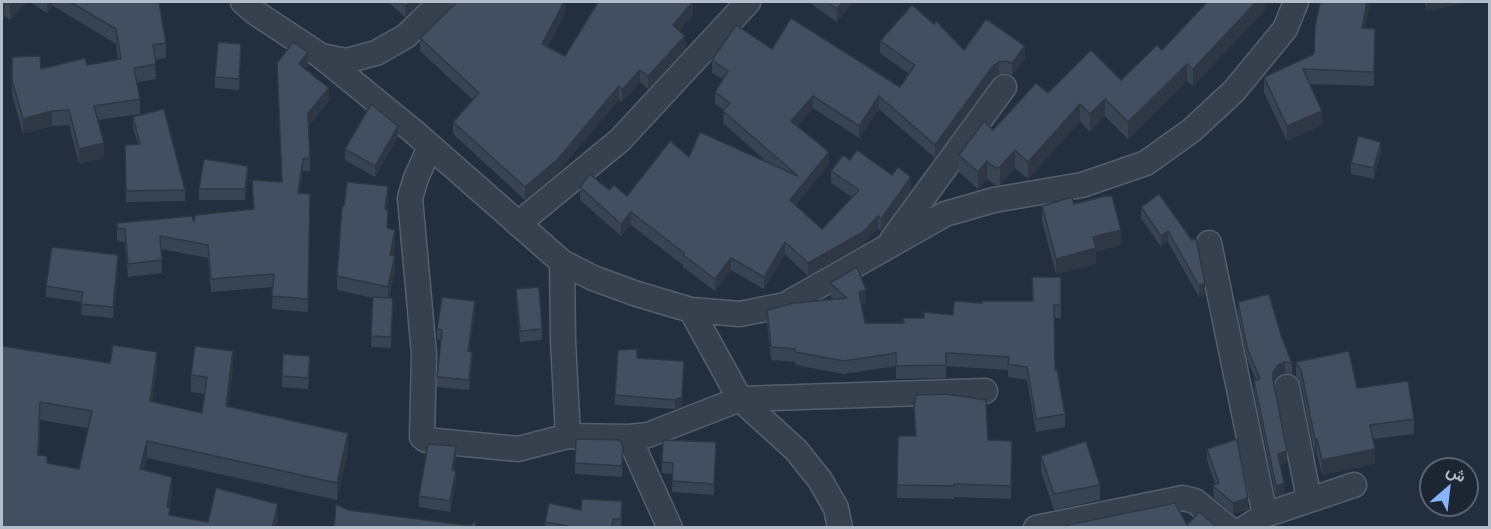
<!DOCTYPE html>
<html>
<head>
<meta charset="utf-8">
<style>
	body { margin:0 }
	#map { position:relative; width:1491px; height:529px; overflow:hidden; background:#232f3e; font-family:"Archivo Narrow",Vazirmatn,sans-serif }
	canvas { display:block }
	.frame { position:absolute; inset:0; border:3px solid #b3bcc9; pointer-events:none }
	.north { position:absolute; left:1419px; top:457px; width:60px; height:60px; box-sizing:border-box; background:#1c2633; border:2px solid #58626f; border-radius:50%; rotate:28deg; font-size:16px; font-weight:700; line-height:24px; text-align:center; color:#b3bcc9 }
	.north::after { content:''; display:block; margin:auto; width:21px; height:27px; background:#87b4fa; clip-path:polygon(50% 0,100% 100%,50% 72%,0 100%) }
</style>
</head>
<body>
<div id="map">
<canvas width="1491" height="529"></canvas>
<div class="frame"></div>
<div class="north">ش</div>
</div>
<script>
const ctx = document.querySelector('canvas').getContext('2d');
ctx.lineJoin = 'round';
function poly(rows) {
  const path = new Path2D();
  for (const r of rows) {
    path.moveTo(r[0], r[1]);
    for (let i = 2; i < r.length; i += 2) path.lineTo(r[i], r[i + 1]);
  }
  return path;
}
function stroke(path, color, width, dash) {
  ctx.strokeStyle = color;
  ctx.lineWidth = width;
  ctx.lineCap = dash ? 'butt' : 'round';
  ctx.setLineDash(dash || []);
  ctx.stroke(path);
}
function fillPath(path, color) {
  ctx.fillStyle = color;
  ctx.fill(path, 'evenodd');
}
const minor = poly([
	[243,2,256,13,321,56,346,61,376,53,406,36,441,2],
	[321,56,413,131,562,262,593,278,637,294,691,310,740,314,785,305,945,214,994,200,1082,185,1146,163,1192,130,1234,91,1285,29,1296,2],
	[430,147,416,178,410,198,424,354,422,437,426,440,518,449,568,436],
	[518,224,620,140,748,2],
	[892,240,1004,87],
	[1209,243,1265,515],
	[562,262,563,341,568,436,629,437,648,435,740,399,985,391],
	[691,310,740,399,796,450,820,480,836,508,840,528],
	[1287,387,1309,499],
	[629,437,670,528],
	[1036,528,1183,498,1195,501,1228,528],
	[1245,528,1265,515,1354,485]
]);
stroke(minor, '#555f6c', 27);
stroke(minor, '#37414e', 24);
fillPath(poly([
	[2,2,27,2,10,20,5,16],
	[30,2,159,2,166,43,166,58,155,60,156,79,137,82,140,99,140,114,98,120,104,158,79,164,69,125,52,126,23,134,12,95,12,57,41,69,87,65,118,60,116,44,52,5,47,13],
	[388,2,420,2,405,17],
	[565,2,565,13,548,46,565,56,693,15,679,31,685,49,648,89,640,82,622,102,619,99,557,173,525,200,453,134,453,122,473,100,420,51,420,38],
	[808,2,852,2,837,22],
	[1265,2,1265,10,1193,86,1187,81,1128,139,1105,116,1090,132,1080,121,1028,179,1015,168,1000,185,995,185,987,179,978,189,959,172,959,155,993,130,1048,93,1121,80],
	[1370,2,1365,28,1375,29,1374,86,1310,84,1322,125,1287,141,1264,92,1264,77,1314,54],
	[1425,2,1467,2,1427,11],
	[880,41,964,50,1025,59,1012,75,1006,73,999,74,993,79,935,158,879,109,859,138,813,108,797,126,829,164,796,205,822,229,852,197,831,183,831,171,850,160,911,190,881,231,878,228,863,244,808,276,785,254,764,289,731,270,715,291,683,267,683,265,631,225,621,236,580,200,580,187,609,190,627,196,689,157,768,163,723,123,724,110,715,104,715,92,723,79,712,73,712,60,772,49,900,87,909,74,880,53],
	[241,55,239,90,215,88,215,77],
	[277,63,308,65,305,69,329,101,309,125,310,171,303,171,299,193,310,194,308,312,272,309,273,287,211,292,208,258,161,249,162,273,128,277,125,242,117,241,117,223,194,222,253,209,252,180,282,182],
	[133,117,185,190,185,201,126,202,125,145,138,144,133,128],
	[398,137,375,177,345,160,345,149],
	[1381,153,1374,179,1351,174,1351,163],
	[248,177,245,200,199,200,199,189],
	[388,200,386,210,387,228,395,243,392,256,395,270,389,298,393,309,391,348,371,347,373,298,337,290,337,276],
	[1074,204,1121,245,1096,252,1096,264,1056,274,1042,221,1042,206],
	[1141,207,1192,240,1205,294,1199,297,1168,242,1161,247,1141,218],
	[118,266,113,318,81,315,82,302,46,297,46,286],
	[1061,277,1061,318,1054,318,1055,370,1065,414,1065,427,1036,432,1027,380,1008,377,1008,370,946,366,946,378,896,379,896,366,844,374,795,365,795,362,771,360,767,323,767,310,834,299,830,296,830,283,866,303,861,304,865,323,904,323,924,318,953,315,982,303,1032,301],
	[516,289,542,329,542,340,520,342,516,300],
	[1238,302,1282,338,1292,363,1292,374,1285,373,1278,376,1274,383,1287,462,1280,464,1284,494,1276,496,1254,391,1254,381,1256,380,1247,359,1238,313],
	[475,311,469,352,472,362,469,390,437,387,437,377,441,340,437,339,437,329],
	[2,346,110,363,157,369,152,402,202,413,205,394,191,392,191,375,233,368,228,406,348,450,337,500,147,458,144,470,172,494,170,508,170,515,208,522,278,521,276,528,2,528],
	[40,420,88,428,79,469,47,463,39,455],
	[1296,362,1357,388,1414,419,1414,434,1373,439,1375,464,1322,475,1317,454,1315,455,1301,384,1296,377],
	[310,367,308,389,282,387,282,376],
	[684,370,682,406,675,409,615,405,615,395],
	[914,408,988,440,1012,454,1011,499,954,497,954,499,897,498,898,436,915,436],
	[716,442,714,495,672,492,673,474,662,473,662,462],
	[1207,449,1248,509,1233,514,1214,498,1213,485,1215,484,1207,460],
	[1041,456,1100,485,1100,500,1054,510,1041,471],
	[456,457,454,471,456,482,450,512,419,507,419,496],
	[623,458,622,477,575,474,575,463],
	[1476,501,1446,515,1441,505,1467,505],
	[622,512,621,528,545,528,545,522]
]), '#394453');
fillPath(poly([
	[5,2,5,16,2,20,2,5],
	[14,2,27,2,10,20,10,5],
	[47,2,52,2,52,5,47,13],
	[410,2,420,2,405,17,405,6],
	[564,2,565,13,542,56,542,44],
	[693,2,693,15,673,38,673,25],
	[842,2,852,2,837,22,837,9],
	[1256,2,1265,2,1265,10,1193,86,1193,69],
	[1367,2,1370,2,1362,43,1362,28],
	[1427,2,1467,2,1427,11],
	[685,36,685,49,648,89,648,76],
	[241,44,241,55,239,90,239,79],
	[1025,46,1025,59,1012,75,1012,63],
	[308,52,308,65,299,77,299,64],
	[999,62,999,74,993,79,935,158,935,145,993,66],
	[1187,64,1187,81,1128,139,1128,122],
	[640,70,640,82,622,102,622,90],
	[619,86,619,99,557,173,525,200,525,187],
	[329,88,329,101,308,125,308,113],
	[813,96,813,108,791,133,791,121],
	[879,96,879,109,859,138,859,126],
	[1105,99,1105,116,1090,132,1090,114],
	[1080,104,1080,121,1028,179,1028,162],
	[52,111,52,126,23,134,23,119],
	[1322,111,1322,125,1287,141,1287,126],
	[398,126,398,137,375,177,375,166],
	[1381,142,1381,153,1374,179,1374,168],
	[104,143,104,158,79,164,79,149],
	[1015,150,1015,168,1000,185,1000,167],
	[829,152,829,164,790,212,790,200],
	[303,159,303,171,298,206,298,193],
	[987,161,987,179,978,189,978,172],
	[248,166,248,177,245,200,245,189],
	[911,177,911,190,881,231,881,219],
	[388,186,388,200,385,223,385,209],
	[631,212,631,225,621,236,621,224],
	[878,216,878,228,863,244,808,276,808,263],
	[395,230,395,243,390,269,390,255],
	[1121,230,1121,245,1096,252,1096,264,1056,274,1056,259,1093,237],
	[1168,231,1168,242,1161,247,1161,236],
	[785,242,785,254,764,289,764,277],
	[118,255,118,266,113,318,113,307],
	[395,256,395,270,388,301,388,287],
	[731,258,731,270,715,291,715,279],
	[1205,283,1205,294,1199,297,1199,286],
	[866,290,866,303,859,305,859,292],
	[475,301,475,311,468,361,468,351],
	[233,351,233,368,226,423,226,406],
	[157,352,157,369,150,418,150,401],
	[472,352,472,362,469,390,469,380],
	[684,361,682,406,675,409,675,400],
	[1285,362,1285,373,1278,376,1273,383,1273,372,1278,365],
	[348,433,348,450,337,500,337,483],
	[1317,439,1317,454,1315,455,1315,440],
	[147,441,147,458,140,486,140,469],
	[456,446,456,457,452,481,452,470],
	[1375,449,1375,464,1322,475,1322,460],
	[1287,451,1287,462,1278,465,1278,454],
	[456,471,456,482,450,512,450,501],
	[172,477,172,494,167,524,167,507],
	[1284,483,1284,494,1276,496,1276,486],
	[1476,490,1476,501,1446,515,1446,505,1467,505,1467,494],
	[1248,498,1248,509,1233,514,1233,503],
	[278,504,278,521,276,528,272,528]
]), '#2e3743');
const building = poly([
	[6,2,14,2,10,5,6,2],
	[70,2,159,2,166,43,153,45,156,64,134,68,140,99,94,106,104,143,79,149,69,110,52,111,23,119,12,80,12,57,40,56,41,69,85,58,87,65,121,59,116,29,70,2],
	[400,2,410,2,405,6,400,2],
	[457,2,564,2,542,44,565,56,598,2,693,2,673,25,685,36,648,76,640,70,622,90,619,86,557,160,525,187,453,122,479,93,420,38,457,2],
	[827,2,842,2,837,9,827,2],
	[1207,2,1256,2,1193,69,1187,64,1128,122,1105,99,1090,114,1080,104,1028,162,1015,150,1000,167,995,168,987,161,978,172,959,155,984,121,993,130,1036,83,1048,93,1091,50,1121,80,1157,45,1162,50,1207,2],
	[1320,2,1367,2,1362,28,1375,29,1374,72,1303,69,1322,111,1287,126,1264,77,1314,54,1315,27,1320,2],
	[912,5,934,24,936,21,964,50,986,19,1025,46,1012,63,1006,61,999,62,993,66,935,145,879,96,859,126,813,96,791,121,829,152,790,200,822,229,859,190,831,171,843,155,850,160,857,150,892,175,898,167,911,177,881,219,878,216,863,232,808,263,785,242,764,277,731,258,715,279,683,255,684,253,631,212,621,224,580,187,590,174,609,190,614,185,627,196,670,141,689,157,700,132,798,176,723,111,730,103,715,92,728,71,712,60,736,25,772,49,791,18,900,87,915,65,880,41,912,5],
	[218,42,241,44,239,79,215,77,218,42],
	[293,42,308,52,299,64,329,88,308,113,310,158,303,159,298,193,310,194,308,299,272,296,274,274,211,279,208,245,160,236,162,260,128,264,125,229,117,228,117,223,192,216,194,222,195,215,254,209,252,180,282,182,277,63,293,42],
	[371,104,398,126,375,166,345,149,371,104],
	[164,109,185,190,126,191,125,145,140,144,133,117,164,109],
	[1358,136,1381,142,1374,168,1351,163,1358,136],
	[204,159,248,166,245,189,199,189,204,159],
	[347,182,388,186,385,209,388,210,387,228,395,230,390,255,395,256,388,287,337,276,342,206,344,206,347,182],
	[1159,194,1192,240,1196,238,1205,283,1199,286,1168,231,1161,236,1141,207,1159,194],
	[1105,196,1112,196,1121,230,1093,237,1096,248,1056,259,1042,206,1072,197,1074,204,1105,196],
	[52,247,118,255,113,307,81,304,83,292,46,286,52,247],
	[857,267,866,290,859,292,865,323,904,323,903,318,924,318,924,312,953,315,954,301,982,303,982,301,1033,301,1032,277,1061,277,1061,305,1054,305,1055,370,1057,369,1065,414,1036,419,1027,367,1008,364,1009,357,946,353,946,365,896,366,896,353,844,361,795,352,795,349,771,347,767,310,794,303,847,298,830,283,857,267],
	[539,287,542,329,520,331,516,289,539,287],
	[1269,294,1282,338,1292,363,1285,362,1278,365,1273,372,1273,379,1287,451,1278,454,1284,483,1276,486,1254,381,1260,379,1247,348,1238,302,1269,294],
	[373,297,393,298,391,337,371,336,373,297],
	[442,297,475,301,468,351,472,352,469,380,437,377,442,330,437,329,442,297],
	[113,345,157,352,150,401,202,413,207,377,191,375,195,346,233,351,226,406,348,433,337,483,147,441,140,469,172,477,167,507,170,508,169,515,208,522,216,488,278,504,272,528,2,528,2,346,110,363,113,345],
	[40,402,92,411,79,469,47,463,47,456,38,455,40,402],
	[637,349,637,358,684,361,682,397,675,400,615,395,618,350,637,349],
	[1349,351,1357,388,1408,381,1414,419,1370,425,1375,449,1322,460,1317,439,1315,440,1301,370,1296,362,1349,351],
	[283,354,310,356,308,378,282,376,283,354],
	[946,394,986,400,988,440,1012,441,1011,486,954,484,954,486,897,485,898,436,916,436,914,408,916,395,946,394],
	[576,439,620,440,623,447,622,466,575,463,576,439],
	[1237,439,1248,498,1233,503,1214,487,1213,485,1219,483,1207,449,1237,439],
	[663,440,716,442,714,484,672,481,673,463,662,462,663,440],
	[1086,441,1100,485,1054,494,1041,456,1086,441],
	[428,444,456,446,452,470,456,471,450,501,419,496,428,444],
	[1463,462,1466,469,1447,469,1463,462],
	[1467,471,1476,490,1467,494,1467,471],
	[582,499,622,501,621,519,613,519,612,528,568,528,568,526,545,522,549,503,581,510,582,499],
	[1175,503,1187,525,1199,512,1215,525,1213,528,1063,528,1063,526,1175,503],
	[336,504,348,510,464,525,471,525,476,521,475,527,478,528,334,528,336,504]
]);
fillPath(building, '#424f60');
stroke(building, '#2e3743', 1.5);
</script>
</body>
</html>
